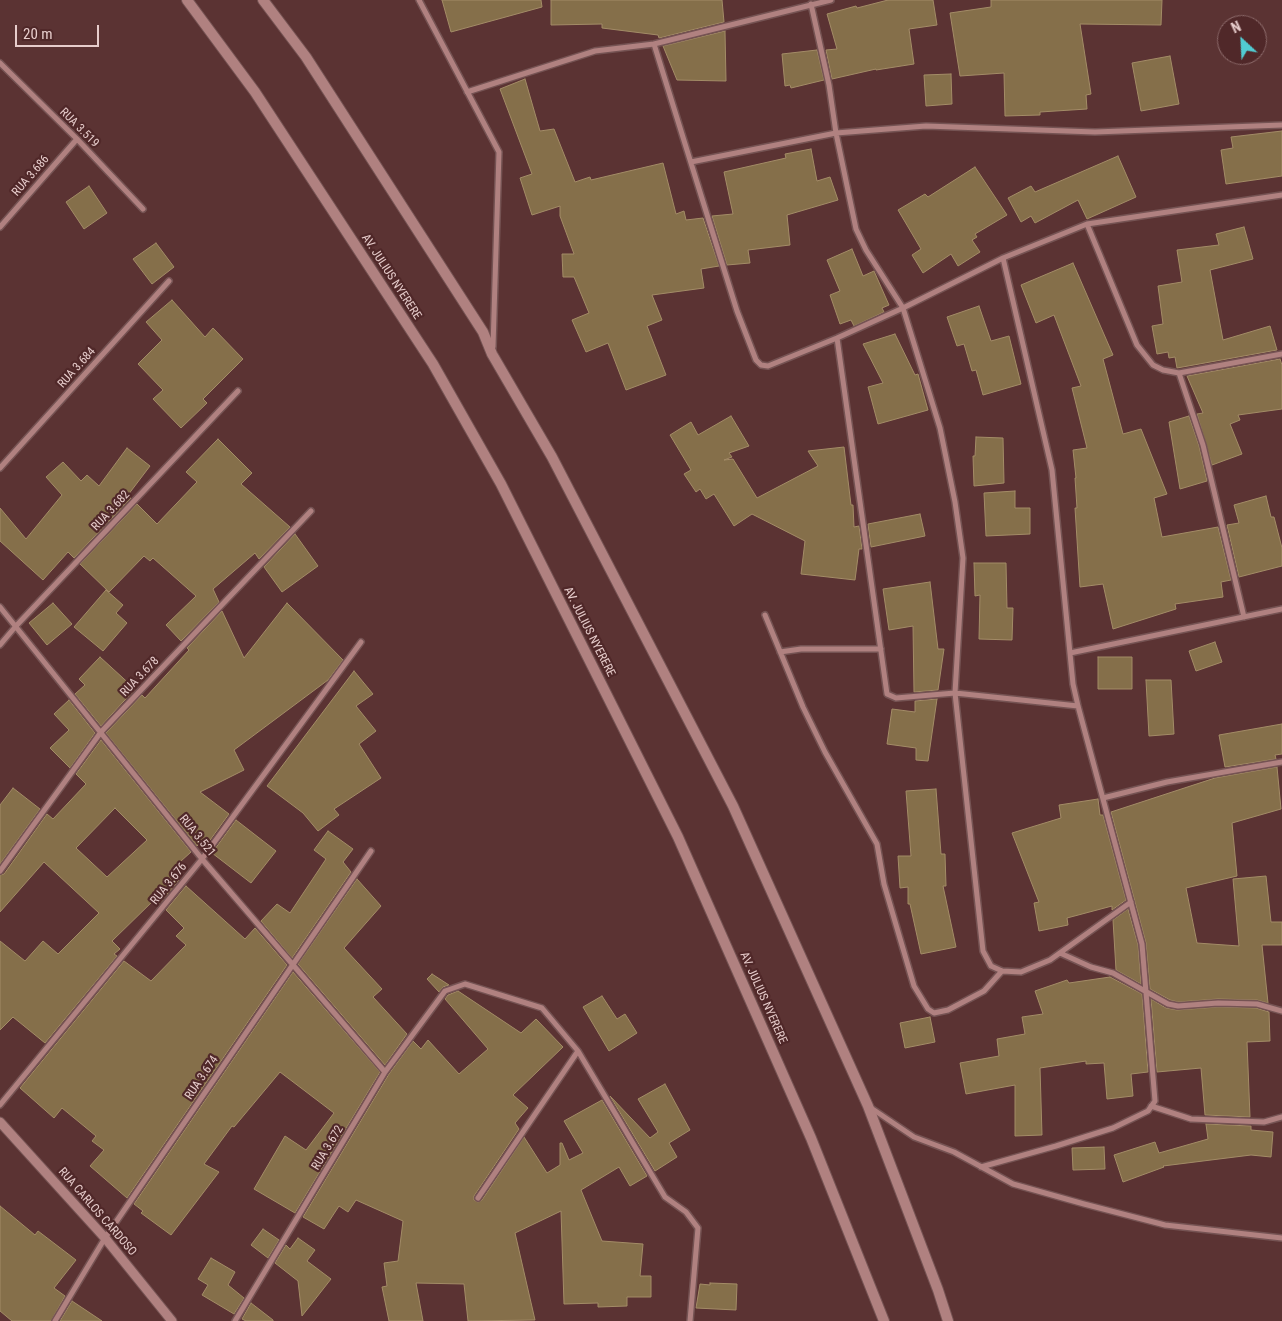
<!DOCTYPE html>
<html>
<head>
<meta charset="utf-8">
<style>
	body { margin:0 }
	#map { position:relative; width:1282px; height:1321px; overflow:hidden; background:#5b3333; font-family:"Roboto Condensed",sans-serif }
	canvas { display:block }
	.north { position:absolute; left:1217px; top:15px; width:50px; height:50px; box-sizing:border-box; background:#502829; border:1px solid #8c6a6a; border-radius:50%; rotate:335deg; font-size:14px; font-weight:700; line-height:20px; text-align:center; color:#e7cdcc }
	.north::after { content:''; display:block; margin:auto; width:18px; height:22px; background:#51ccd2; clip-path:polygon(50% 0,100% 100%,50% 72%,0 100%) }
	.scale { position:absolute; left:15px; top:25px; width:84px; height:22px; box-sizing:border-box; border:2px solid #e7cdcc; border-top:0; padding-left:6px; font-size:15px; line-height:18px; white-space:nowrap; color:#e7cdcc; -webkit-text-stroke:4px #502829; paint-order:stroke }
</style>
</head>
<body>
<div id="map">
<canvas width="1282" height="1321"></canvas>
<div class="north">N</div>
<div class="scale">20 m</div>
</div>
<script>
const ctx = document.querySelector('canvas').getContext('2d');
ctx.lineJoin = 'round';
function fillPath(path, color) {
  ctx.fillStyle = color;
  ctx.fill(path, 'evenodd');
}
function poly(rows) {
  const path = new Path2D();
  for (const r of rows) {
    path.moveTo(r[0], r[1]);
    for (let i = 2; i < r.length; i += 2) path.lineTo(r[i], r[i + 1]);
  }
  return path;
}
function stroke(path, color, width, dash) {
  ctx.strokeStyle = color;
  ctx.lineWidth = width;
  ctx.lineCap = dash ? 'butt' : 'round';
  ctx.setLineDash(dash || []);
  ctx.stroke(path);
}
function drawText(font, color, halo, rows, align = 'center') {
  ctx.font = font + ' "Roboto Condensed",sans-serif';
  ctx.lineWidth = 4.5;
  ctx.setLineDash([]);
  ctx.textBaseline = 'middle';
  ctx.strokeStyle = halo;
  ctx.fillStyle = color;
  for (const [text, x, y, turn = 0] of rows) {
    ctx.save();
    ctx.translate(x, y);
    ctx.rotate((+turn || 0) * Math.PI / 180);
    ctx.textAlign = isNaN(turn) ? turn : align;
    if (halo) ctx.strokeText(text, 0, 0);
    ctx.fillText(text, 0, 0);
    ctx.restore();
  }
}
const building = poly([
	[442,0,541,0,542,7,451,32,442,0],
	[551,0,722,0,724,22,659,38,658,35,602,28,602,24,551,25,551,0],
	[888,0,933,0,937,25,909,29,914,64,876,70,876,69,832,79,826,50,837,49,827,14,856,6,857,8,888,0],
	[991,0,1162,0,1161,25,1080,24,1091,94,1086,95,1087,109,1040,112,1040,115,1005,116,1004,73,960,76,950,13,991,7,991,0],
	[725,31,726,81,677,80,663,46,725,31],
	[817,50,824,80,791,88,790,85,785,86,782,54,817,50],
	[1170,56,1179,104,1141,111,1132,63,1170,56],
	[951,74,952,104,926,106,924,75,951,74],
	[525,79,540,131,554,129,575,182,590,177,591,180,663,163,676,214,684,211,686,220,703,218,719,266,701,269,704,288,652,295,662,320,647,326,666,375,626,390,608,343,586,352,572,320,589,313,574,277,563,277,562,254,574,254,560,216,560,206,532,215,520,178,532,174,500,89,525,79],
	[1282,131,1282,176,1226,184,1221,150,1233,148,1231,137,1282,131],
	[811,149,817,181,830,177,838,200,787,215,790,245,748,250,750,263,727,265,712,216,733,214,724,172,786,158,785,154,811,149],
	[1118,156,1136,197,1087,219,1078,200,1035,223,1031,216,1021,222,1008,198,1031,186,1035,192,1118,156],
	[975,167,1007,215,975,234,977,237,972,240,980,252,958,266,951,254,923,273,912,255,921,249,898,210,925,194,928,197,975,167],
	[89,186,107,213,84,229,66,202,89,186],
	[1244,227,1253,259,1210,270,1223,340,1270,326,1277,350,1177,368,1175,357,1169,358,1168,352,1157,354,1152,326,1163,324,1158,286,1182,282,1177,250,1219,245,1216,234,1244,227],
	[156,243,174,267,152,284,133,259,156,243],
	[852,249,863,276,874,271,889,305,882,308,884,312,854,326,851,320,840,324,830,295,840,291,827,260,852,249],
	[1073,263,1113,355,1103,359,1123,434,1141,429,1167,494,1154,498,1162,537,1218,527,1231,580,1221,582,1223,597,1175,604,1176,609,1113,629,1103,584,1080,587,1075,508,1077,508,1075,478,1076,478,1073,450,1087,448,1072,388,1081,386,1054,315,1036,323,1021,285,1073,263],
	[172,300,205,337,213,328,243,359,203,399,207,403,181,428,153,399,163,390,138,364,162,340,146,322,172,300],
	[979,306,991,341,1009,336,1021,384,983,395,976,370,972,371,964,344,957,346,947,317,979,306],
	[895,334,915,375,918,374,928,410,878,424,868,387,883,383,863,344,895,334],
	[1280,359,1282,365,1282,409,1238,415,1240,420,1230,424,1242,454,1212,465,1197,414,1203,413,1187,376,1280,359],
	[731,416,749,446,729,453,732,457,724,460,733,459,757,498,818,466,808,451,844,447,851,505,853,505,854,527,859,526,862,549,859,549,855,580,801,574,805,541,752,514,734,526,714,494,706,499,700,489,696,492,684,474,691,470,670,435,691,422,698,435,731,416],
	[1189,416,1199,446,1207,481,1180,489,1169,422,1189,416],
	[976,437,1003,438,1004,483,974,486,973,456,975,456,976,437],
	[218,439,252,473,241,484,290,527,259,559,255,553,213,589,219,602,181,641,166,625,196,596,153,558,150,561,144,556,109,592,80,564,137,504,157,524,197,482,186,472,218,439],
	[127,448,150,466,128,495,131,498,74,558,68,552,43,580,0,541,0,508,26,539,62,495,46,477,63,462,81,481,87,475,99,486,127,448],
	[1015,491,1015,508,1030,508,1030,534,986,536,984,493,1015,491],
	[1266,496,1271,517,1274,517,1282,548,1282,566,1239,577,1227,525,1239,523,1234,505,1266,496],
	[920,514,925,536,871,547,868,524,920,514],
	[295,534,318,566,282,592,264,567,295,534],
	[974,563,1006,563,1007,608,1013,608,1012,640,979,639,980,595,975,596,974,563],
	[930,582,938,649,944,649,938,690,914,692,913,626,889,630,883,589,930,582],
	[106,590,123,605,116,613,127,623,103,651,74,627,106,590],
	[53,603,72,624,47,645,29,623,53,603],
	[287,603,343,660,328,680,234,750,244,770,200,792,229,814,205,847,200,843,197,846,106,733,142,695,145,698,189,650,187,648,222,611,244,658,287,603],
	[1215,642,1222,662,1196,671,1189,651,1215,642],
	[100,657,135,689,101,726,75,694,85,685,79,679,100,657],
	[1098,657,1132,657,1132,689,1098,689,1098,657],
	[354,671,373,694,356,706,376,731,359,744,381,778,334,809,339,815,318,831,303,813,267,786,354,671],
	[1146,680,1171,680,1174,734,1149,736,1146,680],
	[937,699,928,761,916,760,916,748,887,744,892,709,915,712,915,701,937,699],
	[69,700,95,733,70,768,50,748,69,730,54,714,69,700],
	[1282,724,1282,754,1275,755,1276,759,1225,767,1219,735,1282,724],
	[101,740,191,852,170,871,179,880,159,904,154,900,112,941,120,949,114,954,117,956,45,1043,13,1017,0,1030,0,941,25,961,43,941,58,954,99,913,44,862,0,912,0,875,4,874,47,814,53,819,86,784,76,774,101,740],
	[115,808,147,840,107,877,76,848,115,808],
	[1277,767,1281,809,1232,823,1237,876,1186,888,1197,943,1239,946,1233,879,1266,876,1271,922,1282,922,1282,945,1262,945,1268,1003,1257,1000,1218,999,1178,1002,1170,1000,1150,989,1146,943,1111,812,1215,778,1277,767],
	[13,788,40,809,0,864,0,805,13,788],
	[936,789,941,854,945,854,946,886,943,886,956,947,921,954,910,904,908,904,908,887,900,888,898,856,911,856,906,791,936,789],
	[1098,799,1100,815,1103,815,1126,900,1112,910,1112,906,1067,918,1068,925,1039,931,1034,903,1039,902,1012,833,1061,818,1059,805,1098,799],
	[236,820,276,851,251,883,212,853,236,820],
	[328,831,353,849,343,862,351,872,292,958,261,921,277,904,290,913,326,859,314,850,328,831],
	[357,879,381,906,344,948,382,989,373,997,407,1034,385,1065,298,964,357,879],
	[186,886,245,939,255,928,287,965,127,1198,90,1166,104,1150,92,1141,96,1136,62,1108,54,1118,20,1088,124,961,151,981,186,945,176,936,184,928,166,910,186,886],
	[1128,909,1138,945,1141,984,1116,970,1113,920,1128,909],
	[293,972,380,1072,295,1213,254,1189,285,1136,306,1150,334,1113,280,1072,234,1127,232,1126,204,1164,219,1172,171,1235,141,1213,143,1211,134,1204,293,972],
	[432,974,449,985,443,987,439,992,427,979,432,974],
	[1110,977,1142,994,1148,1072,1131,1074,1133,1096,1107,1099,1104,1063,1086,1064,1086,1061,1040,1068,1042,1135,1015,1136,1015,1085,966,1094,960,1063,999,1056,997,1039,1025,1034,1022,1017,1043,1014,1035,991,1067,980,1069,983,1110,977],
	[458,991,521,1033,536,1019,563,1047,513,1095,528,1108,515,1123,519,1129,474,1196,474,1200,478,1202,482,1200,524,1137,547,1173,560,1165,560,1143,562,1143,569,1160,583,1153,564,1121,602,1100,647,1176,630,1186,619,1167,581,1190,602,1241,643,1244,640,1276,651,1276,651,1297,627,1297,627,1306,598,1307,598,1303,564,1304,561,1211,515,1233,535,1320,468,1321,464,1284,416,1283,423,1321,389,1321,382,1287,387,1286,384,1263,398,1261,403,1221,356,1200,348,1212,339,1206,324,1229,303,1217,389,1074,413,1041,421,1049,428,1040,459,1074,488,1049,445,999,448,995,458,991],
	[602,996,617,1019,625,1014,637,1033,609,1051,583,1007,602,996],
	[1151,999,1166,1008,1177,1010,1218,1007,1256,1008,1269,1012,1270,1041,1247,1042,1250,1117,1205,1115,1201,1068,1157,1072,1151,999],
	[930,1017,935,1042,905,1048,900,1023,930,1017],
	[665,1084,690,1130,669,1143,677,1157,655,1171,610,1096,650,1138,658,1132,638,1099,665,1084],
	[1206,1124,1251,1126,1251,1130,1273,1132,1271,1157,1251,1155,1163,1166,1164,1167,1123,1182,1114,1155,1155,1142,1159,1153,1208,1139,1206,1124],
	[1104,1147,1105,1169,1073,1170,1072,1148,1104,1147],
	[0,1206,35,1235,38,1231,76,1260,54,1288,65,1296,51,1321,12,1321,0,1311,0,1206],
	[263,1229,279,1240,268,1258,251,1245,263,1229],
	[298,1238,315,1250,307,1261,331,1279,302,1316,298,1281,275,1263,286,1245,290,1249,298,1238],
	[211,1258,235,1272,228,1285,244,1298,234,1314,202,1295,208,1285,198,1279,211,1258],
	[710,1283,737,1284,736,1310,696,1308,700,1284,710,1285,710,1283],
	[72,1301,102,1321,60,1321,72,1301],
	[251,1303,273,1320,273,1321,246,1321,242,1319,251,1303]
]);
fillPath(building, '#856f4a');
stroke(building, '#a38c67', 1);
const minor = poly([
	[419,0,499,152,493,347],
	[811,4,829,85,836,133,856,229,866,250,903,308,940,428,955,502,963,558,955,693,983,951,991,966,1002,971,1021,972,1050,960,1131,902],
	[654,44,737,311,756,360,761,365,768,366,837,338,903,308,1003,258,1087,224,1282,195],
	[0,63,77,139,143,209],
	[467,92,595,51,654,44,831,0],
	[691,162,836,133,926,126,1095,132,1282,125],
	[1087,224,1137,345,1153,365,1163,370,1179,373,1282,354],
	[0,227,77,139],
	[837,338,887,694,896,698,955,693,1078,706],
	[1179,373,1203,445,1244,617],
	[0,468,169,281],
	[0,607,202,859,385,1072],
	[765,615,803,707,825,752,877,844,884,884,914,986,928,1009,934,1013,948,1010,984,991,1002,971],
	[0,645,16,626,238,391],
	[780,652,801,649,881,649],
	[1070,653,1282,609],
	[1103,798,1167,782,1282,762],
	[0,871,101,732,311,511],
	[1060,953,1091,967,1113,973,1168,1004,1178,1006,1218,1003,1257,1004,1282,1011],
	[0,1105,202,859,361,642],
	[1151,1106,1191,1119,1264,1122,1282,1117],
	[871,1108,914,1137,954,1152,1013,1184,1084,1204,1165,1225,1282,1238],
	[981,1167,1056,1146,1113,1128,1148,1111,1155,1101,1142,944,1078,706,1073,684,1052,470,1003,258],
	[478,1198,578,1051],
	[55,1321,105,1238,371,851],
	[235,1321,385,1072,445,991,465,984,542,1008,578,1051,665,1197,686,1212,698,1228,690,1321]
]);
const tertiary = poly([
	[0,1122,105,1238,172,1321]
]);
const secondary = poly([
	[187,0,255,92,433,364,501,484,678,837,811,1138,884,1321],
	[263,0,306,57,483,332,492,354,552,457,733,806,868,1106,938,1290,948,1321]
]);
stroke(minor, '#755353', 8);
stroke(tertiary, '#755353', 11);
stroke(secondary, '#755353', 12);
stroke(minor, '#b08180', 5);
stroke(tertiary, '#b08180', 9);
stroke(secondary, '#b08180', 10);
drawText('12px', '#e7cdcc', '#502829', [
	["RUA 3.519",79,128,45],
	["RUA 3.686",31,176,-49],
	["AV. JULIUS NYERERE",391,277,57],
	["RUA 3.684",77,368,-48],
	["RUA 3.682",111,511,-47],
	["AV. JULIUS NYERERE",589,632,63],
	["RUA 3.678",140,677,-46],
	["RUA 3.521",197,836,51],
	["RUA 3.676",169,884,-51],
	["AV. JULIUS NYERERE",763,998,66],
	["RUA 3.674",202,1078,-56],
	["RUA 3.672",328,1148,-59],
	["RUA CARLOS CARDOSO",97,1212,49]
]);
</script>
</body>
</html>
